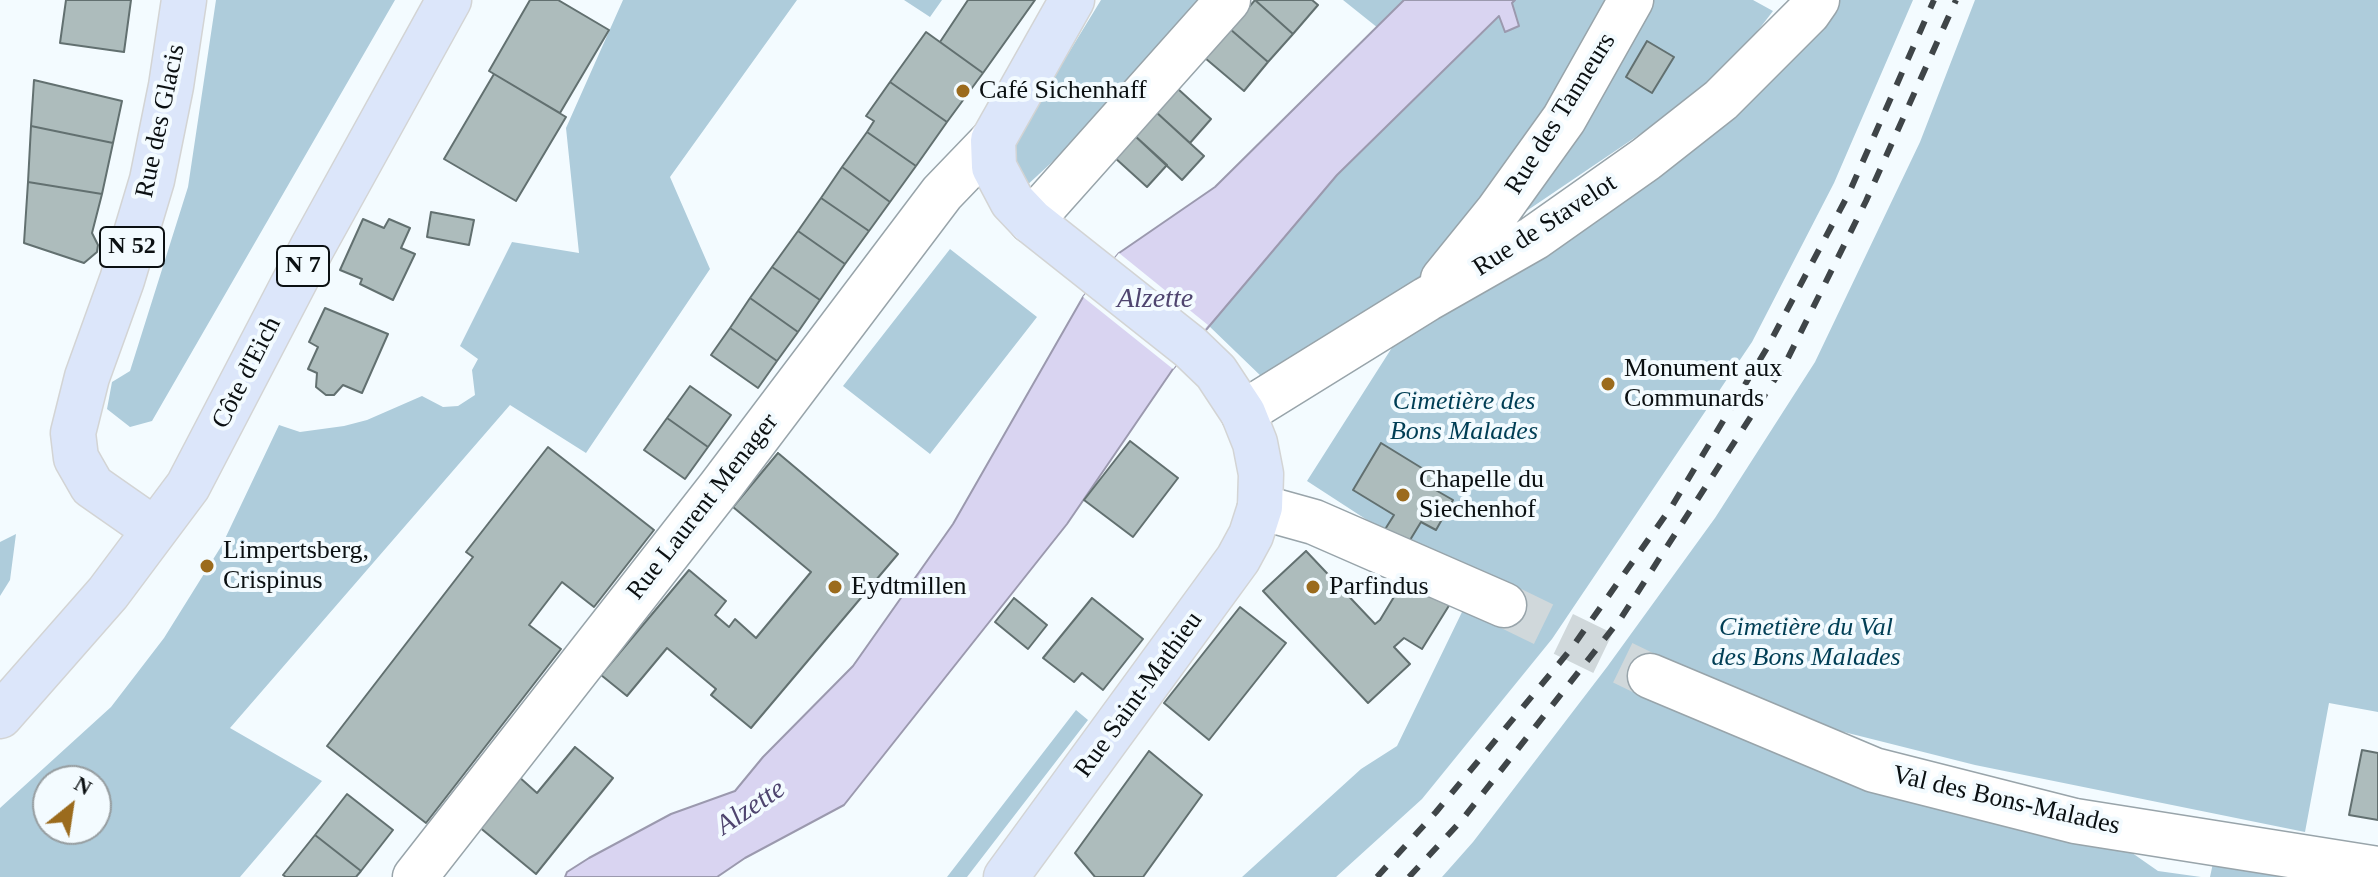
<!DOCTYPE html>
<html>
<head>
<meta charset="utf-8">
<style>
	body { margin:0 }
	#map { position:relative; width:2378px; height:877px; overflow:hidden; background:#f3fbff; font-family:Georgia,serif }
	canvas { display:block }
	.north { position:absolute; left:32px; top:765px; width:80px; height:80px; box-sizing:border-box; background:#f3fbff; border:2px solid #969da0; border-radius:50%; rotate:30deg; font-size:22px; font-weight:700; line-height:32px; text-align:center; color:#0b1012 }
	.north::after { content:''; display:block; margin:auto; width:28px; height:36px; background:#9b6b1d; clip-path:polygon(50% 0,100% 100%,50% 72%,0 100%) }
</style>
</head>
<body>
<div id="map">
<canvas width="2378" height="877"></canvas>
<div class="north">N</div>
</div>
<script>
const ctx = document.querySelector('canvas').getContext('2d');
ctx.lineJoin = 'round';
function fillPath(path, color) {
  ctx.fillStyle = color;
  ctx.fill(path, 'evenodd');
}
function poly(rows) {
  const path = new Path2D();
  for (const r of rows) {
    path.moveTo(r[0], r[1]);
    for (let i = 2; i < r.length; i += 2) path.lineTo(r[i], r[i + 1]);
  }
  return path;
}
function stroke(path, color, width, dash) {
  ctx.strokeStyle = color;
  ctx.lineWidth = width;
  ctx.lineCap = dash ? 'butt' : 'round';
  ctx.setLineDash(dash || []);
  ctx.stroke(path);
}
function drawText(font, color, halo, rows, align = 'center') {
  ctx.font = font + ' Georgia,serif';
  ctx.lineWidth = 8;
  ctx.setLineDash([]);
  ctx.textBaseline = 'middle';
  ctx.strokeStyle = halo;
  ctx.fillStyle = color;
  for (const [text, x, y, turn = 0] of rows) {
    ctx.save();
    ctx.translate(x, y);
    ctx.rotate((+turn || 0) * Math.PI / 180);
    ctx.textAlign = isNaN(turn) ? turn : align;
    if (halo) ctx.strokeText(text, 0, 0);
    ctx.fillText(text, 0, 0);
    ctx.restore();
  }
}
fillPath(poly([
	[216,0,395,0,152,421,130,427,107,409,112,382,130,371,188,187],
	[623,0,797,0,670,177,710,269,586,453,510,405,230,728,322,781,240,877,0,877,0,808,111,707,164,638,222,545,279,425,300,432,344,426,367,420,422,396,443,407,458,406,475,395,472,370,478,359,460,346,512,242,579,253,566,128],
	[48,781,96,781,96,829,48,829],
	[904,0,942,0,930,17],
	[1101,0,1203,0,1063,152,1024,188,1011,147],
	[1343,0,1404,0,1378,28],
	[1515,0,1753,0,1773,11,1720,80,1522,214,1264,379,1208,325,1337,175,1500,16,1505,32,1512,3],
	[1837,0,1913,0,1834,183,1752,342,1552,639,1422,799,1336,877,1242,877,1361,769,1397,746,1462,612,1497,616,1384,531,1307,481,1393,346],
	[1975,0,2378,0,2378,712,2329,703,2305,832,1975,765,1812,724,2125,848,2158,871,2201,877,1442,877,1473,842,1607,667,1715,518,1815,362,1920,142],
	[950,249,1037,317,930,454,843,386],
	[16,534,10,580,0,596,0,542],
	[1076,710,1088,720,967,877,947,877],
	[2213,863,2291,877,2210,877]
]), '#aeccdb');
const water = poly([
	[1404,0,1515,0,1512,3,1519,26,1505,32,1499,16,1337,175,1173,369,1067,524,844,805,745,858,717,877,565,877,567,872,589,858,671,814,735,791,763,757,853,666,953,524,1083,297,1119,253,1215,187,1404,0]
]);
fillPath(water, '#d9d4f1');
stroke(water, '#9b99ae', 2);
fillPath(poly([
	[1119,253,1208,325,1173,369,1083,297]
]), '#f3fbff');
const building = poly([
	[66,0,131,0,124,52,60,43,66,0],
	[530,0,558,0,609,30,560,113,489,71,530,0],
	[968,0,1035,0,983,73,940,42,968,0],
	[1255,0,1312,0,1318,5,1293,34,1255,0],
	[1255,0,1293,34,1268,62,1230,29,1255,0],
	[1230,29,1268,62,1244,91,1205,58,1230,29],
	[926,32,983,73,947,122,890,82,926,32],
	[1647,41,1674,57,1652,93,1626,77,1647,41],
	[494,74,566,117,516,201,444,159,494,74],
	[34,80,122,101,113,143,31,126,34,80],
	[890,82,947,122,916,166,867,132,874,121,866,116,890,82],
	[1178,89,1211,119,1190,143,1156,112,1178,89],
	[1156,112,1204,156,1182,180,1134,135,1156,112],
	[31,126,113,143,102,194,28,182,31,126],
	[867,132,916,166,890,202,842,167,867,132],
	[1134,135,1167,165,1147,187,1114,157,1134,135],
	[842,167,890,202,869,231,821,198,842,167],
	[28,182,102,194,92,233,98,245,97,252,84,263,24,243,28,182],
	[821,198,869,231,845,264,798,231,821,198],
	[431,212,474,220,469,245,427,237,431,212],
	[363,219,384,228,389,219,410,228,401,248,415,254,393,300,360,284,362,279,340,270,363,219],
	[798,231,845,264,820,300,772,267,798,231],
	[772,267,820,300,798,332,750,298,772,267],
	[750,298,798,332,777,361,730,328,750,298],
	[325,308,388,334,362,393,343,385,334,395,326,395,316,387,317,373,308,369,318,347,309,342,325,308],
	[730,328,777,361,758,388,711,355,730,328],
	[690,386,731,415,708,447,667,418,690,386],
	[667,418,708,447,685,479,644,450,667,418],
	[1130,441,1178,478,1133,537,1084,500,1130,441],
	[1381,443,1438,478,1432,488,1453,500,1436,530,1421,522,1407,545,1384,531,1394,515,1353,490,1381,443],
	[548,447,654,530,594,607,562,582,529,625,561,649,426,823,327,746,473,557,466,552,548,447],
	[778,453,898,554,751,728,711,695,716,689,667,648,627,696,601,675,689,570,726,601,715,615,729,627,735,619,756,638,811,572,733,507,778,453],
	[1306,551,1375,624,1380,620,1406,577,1450,604,1422,649,1404,638,1394,647,1410,664,1368,703,1263,591,1306,551],
	[1014,598,1047,625,1028,649,995,622,1014,598],
	[1092,598,1143,639,1103,690,1082,673,1074,682,1043,658,1092,598],
	[1240,607,1286,643,1209,740,1164,703,1240,607],
	[575,747,613,778,536,874,478,826,518,776,537,793,575,747],
	[2362,750,2378,753,2378,820,2349,815,2362,750],
	[1149,751,1202,795,1143,877,1095,877,1075,853,1149,751],
	[347,794,393,830,361,871,315,835,347,794],
	[315,835,361,871,356,877,286,877,283,875,315,835]
]);
fillPath(building, '#adbcbc');
stroke(building, '#627070', 2);
stroke(poly([
	[1504,605,1650,676]
]), '#d0d8db', 44, [44, 22]);
const minor = poly([
	[1031,221,1228,0],
	[1443,279,1498,211,1564,119,1631,0],
	[1243,413,1427,299,1534,238,1646,159,1721,100,1808,13,1817,0],
	[1260,507,1314,522,1504,605],
	[1650,676,1874,770,2075,821,2378,869],
	[415,877,720,487,942,193,993,140]
]);
const major = poly([
	[155,530,92,486,76,458,73,433,87,377,122,280,152,180,171,86,184,0],
	[0,716,108,593,188,486,312,248,449,0],
	[1006,877,1238,559,1251,535,1260,507,1261,474,1255,443,1243,413,1216,372,1190,347,1031,221,1012,201,994,167,993,140,1072,0]
]);
stroke(minor, '#98a4aa', 47);
stroke(major, '#d3d4d4', 47);
stroke(minor, '#fff', 44);
stroke(major, '#dce6fa', 44);
stroke(poly([
	[1377,877,1436,812,1571,649,1672,506,1767,348,1849,193,1934,0],
	[1409,877,1461,821,1621,618,1786,362,1866,201,1956,0]
]), '#3f4548', 6, [14, 14]);
for (const [x, y, r, color] of [
	[963,91,8,"#9b6b1d"],
	[1608,384,8,"#9b6b1d"],
	[1403,495,8,"#9b6b1d"],
	[207,566,8,"#9b6b1d"],
	[835,587,8,"#9b6b1d"],
	[1313,587,8,"#9b6b1d"]
]) {
  const dot = new Path2D();
  dot.arc(x, y, r, 0, 2 * Math.PI);
  ctx.fillStyle = color;
  ctx.fill(dot);
  stroke(dot, '#f3fbff', 3);
}
for (const [x, y, w] of [
	[132,247,64],
	[303,266,52]
]) {
  const box = new Path2D();
  box.roundRect(x - w / 2, y - 20, w, 40, 6);
  ctx.fillStyle = '#f3fbff';
  ctx.fill(box);
  stroke(box, '#0b1012', 2);
}
drawText('bold 24px', '#0b1012', null, [
	["N 52",132,247],
	["N 7",303,266]
]);
drawText('26px', '#0b1012', '#f3fbff', [
	["Café Sichenhaff",979,91],
	["Monument aux",1624,369],
	["Communards",1624,399],
	["Chapelle du",1419,480],
	["Siechenhof",1419,510],
	["Limpertsberg,",223,551],
	["Crispinus",223,581],
	["Eydtmillen",851,587],
	["Parfindus",1329,587]
], 'left');
drawText('26px', '#0b1012', '#f3fbff', [
	["Rue des Tanneurs",1561,114,-58],
	["Rue des Glacis",161,121,-78],
	["Rue de Stavelot",1545,226,-33],
	["Côte d'Eich",247,373,-63],
	["Rue Laurent Menager",703,507,-52],
	["Rue Saint-Mathieu",1139,695,-54],
	["Val des Bons-Malades",2006,801,13]
]);
drawText('italic 26px', '#003e55', '#f3fbff', [
	["Cimetière des",1464,402],
	["Bons Malades",1464,432],
	["Cimetière du Val",1806,628],
	["des Bons Malades",1806,658]
]);
drawText('italic 28px', '#4f456f', '#f3fbff', [
	["Alzette",1155,300],
	["Alzette",751,808,-34]
]);
</script>
</body>
</html>
